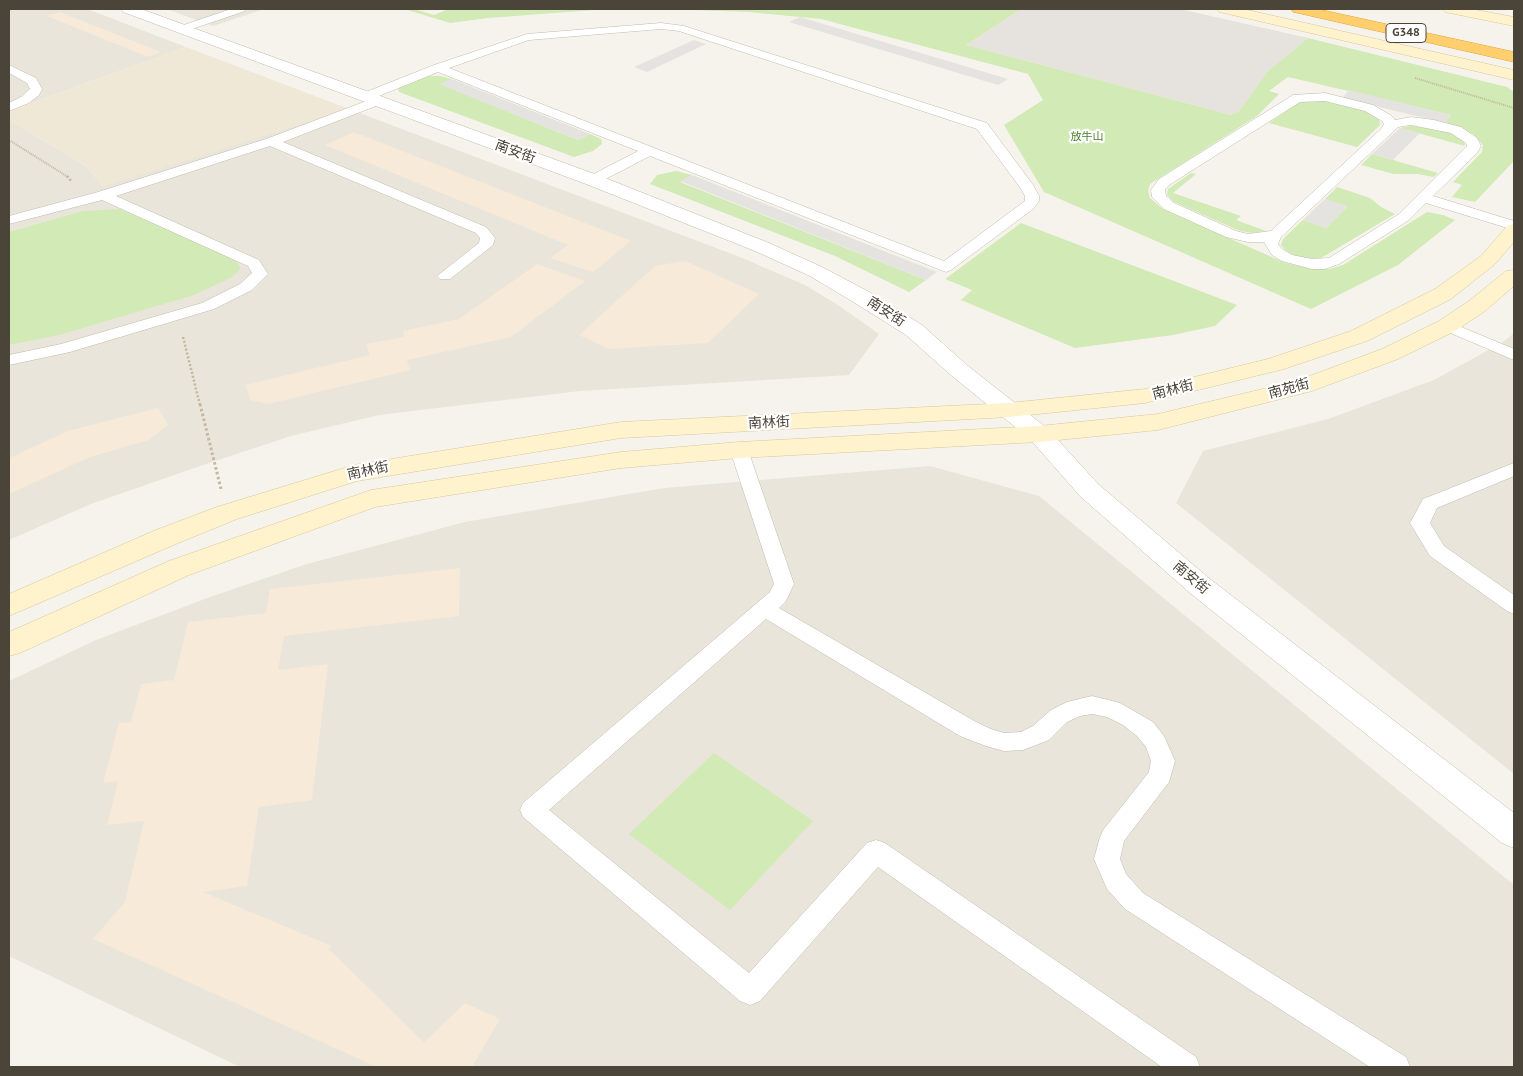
<!DOCTYPE html>
<html>
<head>
<meta charset="utf-8">
<style>
	body { margin:0 }
	#map { position:relative; width:1523px; height:1076px; overflow:hidden; background:#f6f3ec; font-family:"PT Sans",sans-serif }
	canvas { display:block }
	.frame { position:absolute; inset:0; border:10px solid #4b4439; pointer-events:none }
</style>
</head>
<body>
<div id="map">
<canvas width="1523" height="1076"></canvas>
<div class="frame"></div>
</div>
<script>
const ctx = document.querySelector('canvas').getContext('2d');
ctx.lineJoin = 'round';
function fillPath(path, color) {
  ctx.fillStyle = color;
  ctx.fill(path, 'evenodd');
}
function poly(rows) {
  const path = new Path2D();
  for (const r of rows) {
    path.moveTo(r[0], r[1]);
    for (let i = 2; i < r.length; i += 2) path.lineTo(r[i], r[i + 1]);
  }
  return path;
}
function stroke(path, color, width, dash) {
  ctx.strokeStyle = color;
  ctx.lineWidth = width;
  ctx.lineCap = dash ? 'butt' : 'round';
  ctx.setLineDash(dash || []);
  ctx.stroke(path);
}
function drawText(font, color, halo, rows, align = 'center') {
  ctx.font = font + ' "PT Sans","Noto Sans SC",sans-serif';
  ctx.lineWidth = 4.5;
  ctx.setLineDash([]);
  ctx.textBaseline = 'middle';
  ctx.strokeStyle = halo;
  ctx.fillStyle = color;
  for (const [text, x, y, turn = 0] of rows) {
    ctx.save();
    ctx.translate(x, y);
    ctx.rotate((+turn || 0) * Math.PI / 180);
    ctx.textAlign = isNaN(turn) ? turn : align;
    if (halo) ctx.strokeText(text, 0, 0);
    ctx.fillText(text, 0, 0);
    ctx.restore();
  }
}
fillPath(poly([
	[9,9,87,9,186,47,9,111],
	[166,9,264,9,213,26],
	[349,109,740,257,805,285,838,305,879,334,849,375,580,391,379,415,291,436,203,465,91,504,9,540,9,120,86,166,102,186],
	[1514,333,1514,774,1176,503,1203,451,1328,419,1434,380,1503,342],
	[930,466,1039,496,1514,885,1514,1067,240,1067,9,956,9,681,96,640,210,597,307,564,465,522,664,488]
]), '#eae5da');
fillPath(poly([
	[60,12,161,52,148,57,47,16],
	[354,132,631,241,593,272,550,258,568,245,325,145],
	[685,261,759,294,708,343,609,349,579,335,655,266],
	[537,264,585,281,511,337,407,360,410,370,268,404,251,400,245,385,370,355,366,344,404,337,403,331,459,319],
	[158,408,168,425,149,440,90,457,9,494,9,458,68,431],
	[460,568,459,616,284,636,278,670,328,664,312,800,259,807,247,886,203,892,332,946,329,949,424,1042,465,1003,500,1019,472,1067,377,1067,93,939,125,902,144,821,107,825,118,781,103,783,119,723,131,722,141,684,174,680,188,622,266,613,270,589]
]), '#f7ead8');
fillPath(poly([
	[1021,9,1180,9,1308,38,1268,71,1239,111,1231,115,966,45]
]), '#e6e2dd');
fillPath(poly([
	[186,47,349,109,102,187,86,166,9,120,9,111]
]), '#efe8d6');
fillPath(poly([
	[404,9,414,9,434,15,446,10,443,9,608,9,488,18,450,23],
	[665,9,1021,9,966,45,1231,115,1239,111,1268,71,1308,38,1507,87,1514,92,1514,161,1475,202,1452,197,1462,185,1453,182,1482,152,1483,145,1473,134,1445,123,1451,115,1288,77,1269,91,1279,94,1257,116,1150,184,1148,191,1150,198,1163,209,1283,262,1311,269,1329,269,1343,265,1427,212,1443,215,1455,220,1398,265,1311,309,1044,192,1004,125,1043,100,1028,74,821,19,748,12],
	[429,76,440,76,452,79,440,84,578,140,590,134,601,139,602,144,593,151,574,157,399,92,398,88,403,86],
	[1304,100,1321,100,1361,109,1379,118,1380,125,1357,147,1269,123,1297,103],
	[1414,125,1440,129,1456,134,1464,141,1465,146,1400,128],
	[1372,154,1438,173,1434,177,1418,174,1394,174,1361,165],
	[676,171,692,175,680,182,926,280,909,292,835,256,650,184,657,175],
	[1191,173,1196,174,1173,193,1241,216,1236,220,1266,231,1253,233,1240,231,1174,202,1167,195,1168,189],
	[1337,187,1370,198,1381,207,1395,214,1321,258,1308,259,1295,256,1285,250,1281,245,1283,239,1303,220,1326,228,1347,207,1325,199],
	[119,209,234,259,241,268,232,277,194,295,59,335,9,345,9,232,83,211],
	[1021,223,1237,305,1215,326,1173,335,1075,348,961,300,972,290,945,279],
	[714,753,813,821,730,910,629,834]
]), '#d2eab5');
fillPath(poly([
	[800,17,1008,79,998,85,789,22],
	[694,40,706,44,647,72,634,67],
	[452,79,590,134,578,140,439,84],
	[1349,90,1451,115,1445,123,1342,98],
	[1400,128,1420,133,1393,160,1372,154],
	[692,175,937,272,926,280,680,181],
	[1325,199,1348,206,1326,228,1303,220]
]), '#e5e3e0');
const lane = poly([
	[231,9,246,9,245,11,186,31,182,32,176,29,178,27,231,9],
	[661,23,684,26,987,123,1033,185,1039,196,1039,201,1033,209,951,270,946,272,650,156,598,183,588,183,586,180,588,177,638,151,438,72,369,100,365,101,359,97,361,94,434,65,527,34,661,23],
	[661,29,679,31,977,129,1019,186,1025,196,1025,201,944,261,449,68,529,40,661,29],
	[9,65,36,78,42,89,39,95,29,103,9,111,9,103,21,97,30,89,27,83,9,73,9,65],
	[1325,93,1373,105,1392,116,1395,120,1411,117,1434,120,1461,127,1477,138,1481,146,1477,153,1433,196,1514,221,1514,230,1426,203,1409,220,1339,264,1325,269,1312,269,1282,261,1272,255,1264,242,1248,242,1226,237,1164,209,1152,197,1151,190,1159,179,1293,95,1325,93],
	[1325,101,1365,111,1382,121,1384,124,1381,129,1271,231,1248,234,1236,231,1174,203,1166,196,1165,190,1169,185,1300,102,1325,101],
	[1411,125,1451,133,1466,143,1467,146,1399,214,1329,258,1312,259,1292,255,1282,249,1278,244,1281,237,1398,127,1411,125],
	[377,97,381,98,383,101,381,104,283,142,486,227,495,238,493,245,450,279,440,279,437,276,479,243,480,238,476,233,270,146,116,196,259,260,268,274,252,290,214,309,70,352,9,365,9,355,61,344,202,303,240,284,252,273,248,266,102,200,9,224,9,216,98,192,266,139,377,97],
	[1447,321,1514,349,1514,360,1441,329,1439,326,1441,323,1447,321],
	[739,444,746,446,748,450,794,584,786,601,779,608,976,722,991,729,1004,733,1021,732,1033,726,1051,710,1067,702,1092,696,1120,703,1153,722,1164,736,1175,761,1169,782,1124,841,1120,859,1126,874,1143,893,1406,1057,1410,1067,1370,1067,1125,909,1107,889,1094,859,1100,837,1104,829,1149,772,1151,761,1146,747,1137,736,1123,725,1107,717,1092,714,1080,716,1067,722,1049,740,1023,750,1004,751,986,746,960,736,766,619,549,810,749,973,867,843,876,840,885,843,1196,1057,1200,1067,1162,1067,878,867,760,1001,750,1005,740,1001,523,817,520,810,523,803,770,592,774,584,730,450,732,446,739,444],
	[1514,463,1514,476,1437,508,1430,523,1444,546,1514,595,1514,614,1507,611,1430,556,1410,523,1423,499,1514,463]
]);
const street = poly([
	[121,9,141,9,600,176,769,243,824,268,871,293,922,325,968,366,1048,429,1098,484,1210,579,1514,813,1514,848,1502,843,1190,593,1080,496,1030,439,952,376,906,335,855,303,810,276,755,251,586,184,123,12,121,9]
]);
const secondary = poly([
	[1217,9,1243,9,1514,70,1514,80,1224,13,1219,12,1217,9],
	[1443,9,1471,9,1514,17,1514,26,1450,13,1445,12,1443,9],
	[1514,224,1514,242,1495,264,1451,299,1367,341,1284,369,1145,403,1009,417,621,438,357,481,237,519,176,544,9,616,9,594,156,530,217,507,354,465,621,422,1009,403,1145,389,1268,359,1351,331,1435,289,1481,256,1507,226,1514,224],
	[1514,270,1514,286,1485,311,1455,331,1398,359,1312,391,1158,430,1039,442,739,458,621,468,375,507,189,575,20,653,9,656,9,632,169,561,371,490,621,452,739,442,1039,426,1158,414,1296,381,1382,349,1439,321,1469,301,1506,271,1514,270]
]);
const highway = poly([
	[1291,9,1317,9,1514,52,1514,62,1298,13,1293,12,1291,9]
]);
stroke(lane, '#c2bbae', 1);
stroke(street, '#c2bbae', 1);
stroke(secondary, '#d6c79b', 1);
stroke(highway, '#e0a43c', 1);
stroke(poly([
	[1415,78,1514,108],
	[9,140,68,177]
]), '#c4b79f', 2, [1, 1]);
stroke(poly([
	[67,176,72,182],
	[183,337,200,405]
]), '#c4b79f', 2.5, [2, 2]);
stroke(poly([
	[200,404,221,489]
]), '#c4b79f', 3, [2.5, 2.5]);
fillPath(lane, '#fff');
fillPath(street, '#fff');
fillPath(secondary, '#fff3cd');
fillPath(highway, '#ffcf6e');
drawText('11px', '#4a7f2a', '#fff', [
	["放牛山",1087,137]
]);
for (const [x, y, w] of [
	[1406,33,40]
]) {
  const box = new Path2D();
  box.roundRect(x - w / 2, y - 9.5, w, 19, 4);
  ctx.fillStyle = '#fff';
  ctx.fill(box);
  stroke(box, '#4b4439', 1);
}
drawText('bold 12px', '#4b4439', null, [
	["G348",1406,33]
]);
drawText('14px', '#4b4439', '#fff', [
	["南安街",515,152,20],
	["南安街",886,312,33],
	["南苑街",1289,389,-15],
	["南林街",1173,390,-14],
	["南林街",769,423,-3],
	["南林街",368,471,-12],
	["南安街",1191,578,40]
]);
</script>
</body>
</html>
